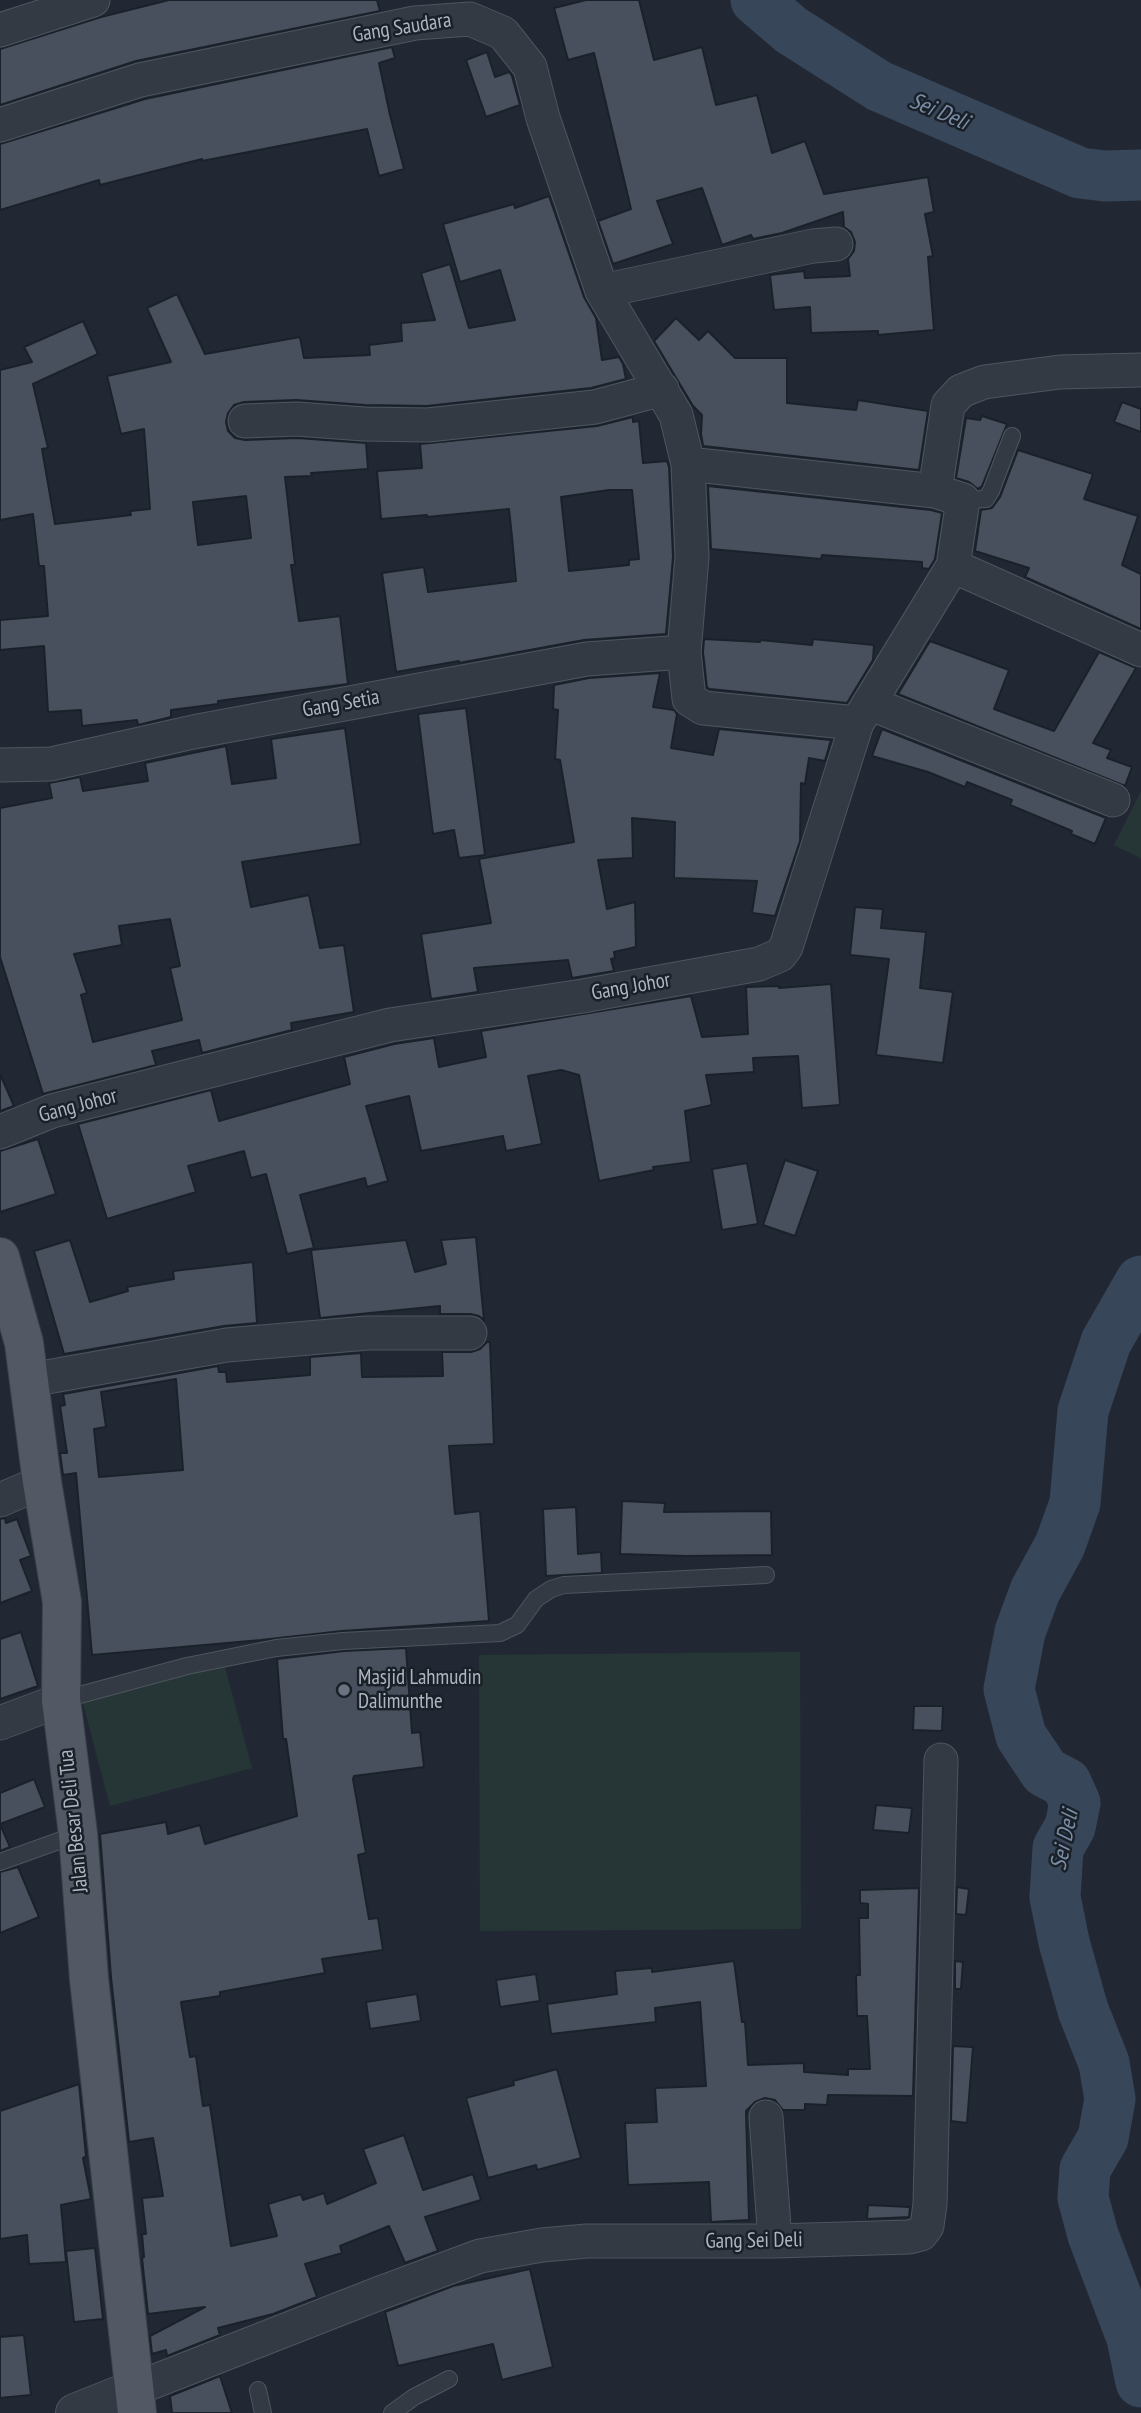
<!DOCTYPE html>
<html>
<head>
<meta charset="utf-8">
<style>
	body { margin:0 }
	canvas { display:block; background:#212833 }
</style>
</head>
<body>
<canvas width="1141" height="2413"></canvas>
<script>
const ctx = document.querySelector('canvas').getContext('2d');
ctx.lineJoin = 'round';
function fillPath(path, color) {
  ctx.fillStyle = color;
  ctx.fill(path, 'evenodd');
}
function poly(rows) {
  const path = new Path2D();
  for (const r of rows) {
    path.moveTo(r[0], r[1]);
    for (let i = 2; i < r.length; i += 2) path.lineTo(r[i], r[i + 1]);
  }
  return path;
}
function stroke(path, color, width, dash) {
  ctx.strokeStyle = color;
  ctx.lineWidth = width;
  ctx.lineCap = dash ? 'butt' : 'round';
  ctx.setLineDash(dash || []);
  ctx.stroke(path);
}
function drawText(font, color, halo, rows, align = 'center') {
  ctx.font = font + ' "PT Sans Narrow",sans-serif';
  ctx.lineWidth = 5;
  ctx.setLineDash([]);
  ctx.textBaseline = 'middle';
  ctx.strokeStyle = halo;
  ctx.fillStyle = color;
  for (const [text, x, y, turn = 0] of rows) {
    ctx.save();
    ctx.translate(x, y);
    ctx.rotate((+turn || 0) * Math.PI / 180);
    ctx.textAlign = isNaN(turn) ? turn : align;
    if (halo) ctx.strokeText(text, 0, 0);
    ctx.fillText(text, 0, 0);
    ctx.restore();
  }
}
fillPath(poly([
	[1141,791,1141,858,1114,845],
	[800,1652,801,1929,480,1931,479,1655],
	[224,1664,252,1768,110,1806,83,1703]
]), '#263636');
stroke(poly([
	[756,0,791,30,879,86,1080,173,1105,176,1141,175],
	[1141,1281,1106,1342,1083,1411,1075,1503,1060,1545,1035,1591,1020,1632,1009,1689,1021,1736,1045,1772,1066,1783,1075,1803,1070,1827,1058,1848,1055,1897,1064,1942,1083,2010,1104,2063,1110,2099,1103,2138,1085,2169,1083,2198,1093,2235,1132,2338,1141,2382]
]), '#38465a', 51);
const building = poly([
	[169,0,377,0,380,11,136,61,0,105,0,49,101,17,169,0],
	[586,0,639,0,654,60,702,47,716,105,757,95,772,153,805,141,824,194,928,177,934,212,925,214,933,256,928,257,934,330,878,335,878,331,811,333,810,307,774,310,770,275,804,271,805,278,850,276,848,259,854,251,855,242,851,232,844,227,843,212,782,233,753,239,751,235,722,245,702,188,657,201,673,244,613,264,598,221,631,209,594,53,568,60,554,8,586,0],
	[392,47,395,58,379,63,390,115,404,169,379,176,367,129,202,161,202,159,100,185,99,180,0,210,0,144,145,99,392,47],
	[487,52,495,77,509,72,512,76,520,105,486,117,466,60,487,52],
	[549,196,584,297,596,318,602,360,619,357,623,364,626,379,591,388,427,406,365,405,296,400,244,402,234,405,228,413,226,422,228,431,235,438,245,440,297,438,366,443,368,469,311,473,312,476,285,477,295,565,291,565,299,621,340,616,348,684,218,701,218,704,171,710,171,717,138,725,137,720,82,726,81,710,48,712,44,646,0,650,0,620,48,616,44,566,39,566,33,514,0,520,0,370,32,362,24,347,83,321,98,354,33,384,48,448,42,449,55,524,131,515,130,511,150,509,144,429,121,434,107,376,171,362,147,308,177,294,205,354,300,337,304,358,370,355,369,345,402,341,401,323,435,320,421,273,450,264,469,328,515,320,500,270,460,282,443,224,514,204,515,208,549,196],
	[246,496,251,538,198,545,193,502,246,496],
	[676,318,699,340,708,331,735,358,787,358,787,403,856,410,858,400,928,411,919,470,703,446,701,434,702,415,693,406,654,341,676,318],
	[1122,402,1141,409,1141,432,1114,422,1122,402],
	[982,416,1007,424,982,486,978,489,969,482,956,478,966,418,980,420,982,416],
	[633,417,633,422,639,421,643,463,667,461,669,467,673,557,666,634,584,640,459,663,459,661,396,672,382,573,424,567,428,592,516,581,512,537,509,509,427,517,427,515,381,519,377,471,422,468,420,444,597,426,633,417],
	[609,490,632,490,639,559,629,560,629,565,569,571,561,497,609,490],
	[1018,450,1093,474,1084,499,1138,516,1122,565,1141,574,1141,629,1025,577,1029,568,975,551,981,510,992,508,1000,497,1018,450],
	[708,486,931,510,942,513,935,559,929,569,922,568,922,562,822,555,821,559,711,549,708,486],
	[704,639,760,642,760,640,812,645,813,639,874,645,873,660,847,703,710,689,707,688,703,652,704,639],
	[930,641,1009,670,994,709,1054,731,1099,652,1136,668,1093,743,1111,750,1107,758,1132,767,1125,786,898,694,930,641],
	[660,673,653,707,674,710,677,714,671,748,713,755,719,729,831,740,825,761,809,758,805,784,801,783,800,841,775,916,752,913,757,881,674,878,675,822,632,818,633,858,598,860,607,909,635,902,636,947,614,952,615,958,611,959,614,971,572,978,568,960,474,968,478,992,431,999,421,934,491,923,479,859,574,842,560,760,555,759,558,710,553,709,554,685,589,678,660,673],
	[466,708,485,855,459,858,454,830,433,834,418,714,466,708],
	[345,728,361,844,242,862,251,907,309,895,320,948,344,945,354,1012,291,1023,292,1030,202,1053,199,1040,152,1051,156,1065,43,1094,0,957,0,808,52,798,49,783,80,777,83,791,148,781,145,763,226,746,232,784,276,778,271,739,345,728],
	[170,919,180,966,170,968,182,1020,93,1042,81,995,87,993,74,954,122,945,119,926,170,919],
	[882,729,1106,818,1095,844,1071,834,1072,831,1010,805,1012,800,967,782,965,787,928,772,872,756,882,729],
	[855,907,883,909,881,928,926,932,920,988,953,992,943,1063,876,1055,889,959,850,955,855,907],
	[831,984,840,1105,802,1108,798,1056,753,1058,754,1072,706,1075,712,1105,685,1111,691,1162,653,1167,654,1170,599,1181,579,1075,561,1070,528,1076,542,1144,506,1151,503,1136,421,1151,409,1096,366,1106,388,1181,367,1187,365,1178,300,1195,314,1248,287,1254,266,1174,251,1178,244,1151,188,1166,196,1192,107,1219,78,1124,211,1090,219,1121,350,1084,344,1057,394,1044,434,1038,439,1067,486,1057,481,1031,691,996,702,1037,748,1034,746,987,779,986,779,988,831,984],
	[0,1074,14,1106,0,1111,0,1074],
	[38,1139,56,1194,0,1212,0,1151,38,1139],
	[785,1160,818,1171,795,1236,763,1225,785,1160],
	[747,1163,758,1224,722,1230,712,1169,747,1163],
	[476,1237,484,1320,479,1316,470,1314,440,1314,440,1306,320,1318,311,1250,406,1240,415,1272,446,1264,441,1240,476,1237],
	[70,1240,90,1302,128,1291,127,1287,174,1279,173,1271,253,1262,257,1323,224,1326,64,1354,34,1251,70,1240],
	[487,1342,490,1342,494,1444,449,1446,455,1514,480,1511,489,1621,342,1631,261,1640,92,1655,76,1473,63,1475,60,1453,67,1453,60,1406,65,1405,63,1394,218,1366,219,1372,226,1372,227,1382,310,1375,310,1357,361,1353,362,1377,443,1376,442,1352,471,1352,480,1349,487,1342],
	[176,1379,183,1470,99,1477,94,1429,106,1427,101,1392,176,1379],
	[622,1501,665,1503,664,1512,771,1511,772,1555,686,1556,620,1554,622,1501],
	[576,1507,578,1554,601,1552,602,1573,546,1576,543,1509,576,1507],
	[5,1518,6,1523,17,1519,31,1556,20,1560,32,1591,0,1603,0,1519,5,1518],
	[21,1632,38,1686,0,1699,0,1639,21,1632],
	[406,1648,412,1733,420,1732,424,1767,354,1776,353,1779,366,1853,358,1855,369,1919,378,1918,383,1950,322,1959,325,1973,220,1992,220,1996,181,2002,190,2057,196,2056,203,2106,210,2105,231,2246,277,2236,268,2204,301,2194,303,2200,324,2193,327,2204,376,2183,363,2149,404,2135,423,2190,473,2174,481,2200,425,2217,438,2251,405,2263,389,2226,340,2246,342,2253,305,2264,317,2297,273,2314,218,2328,220,2335,167,2356,166,2350,152,2354,150,2336,205,2307,148,2314,142,2258,144,2257,142,2234,146,2234,142,2198,163,2196,153,2138,129,2142,111,1977,100,1834,166,1822,168,1834,200,1825,205,1844,297,1816,286,1739,283,1739,277,1659,344,1651,406,1648],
	[914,1706,943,1706,942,1731,913,1730,914,1706],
	[34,1779,45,1807,0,1824,0,1793,34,1779],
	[876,1805,912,1808,909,1833,873,1830,876,1805],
	[0,1824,10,1847,0,1851,0,1824],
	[18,1867,39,1917,0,1933,0,1872,18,1867],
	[957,1887,969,1889,966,1915,956,1914,957,1887],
	[919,1888,913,2096,828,2095,827,2105,805,2104,805,2110,783,2110,775,2100,765,2098,755,2102,746,2111,749,2220,711,2222,709,2182,628,2185,625,2123,657,2122,655,2088,706,2086,700,2002,655,2008,656,2022,551,2034,547,2004,617,1994,615,1971,652,1968,652,1972,734,1961,742,2022,745,2022,748,2065,804,2063,804,2072,848,2075,848,2069,870,2069,867,2016,857,2016,856,1975,860,1975,859,1918,868,1918,868,1904,860,1903,860,1890,919,1888],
	[955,1961,963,1962,961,1989,955,1989,955,1961],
	[536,1974,540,2001,500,2007,496,1980,536,1974],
	[417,1994,421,2021,370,2029,366,2002,417,1994],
	[953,2046,973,2047,967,2123,951,2121,953,2046],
	[557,2069,581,2158,537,2170,536,2165,488,2178,466,2098,514,2085,513,2081,557,2069],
	[79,2084,86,2156,83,2158,91,2199,61,2205,66,2262,29,2264,27,2235,0,2239,0,2111,79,2084],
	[868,2205,910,2207,909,2217,867,2219,868,2205],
	[95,2248,103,2319,74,2322,66,2251,95,2248],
	[530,2269,553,2367,502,2380,493,2344,398,2366,385,2312,453,2286,530,2269],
	[24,2335,31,2395,0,2398,0,2337,24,2335],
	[220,2376,232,2413,172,2413,170,2396,220,2376]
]);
fillPath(building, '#47505c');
stroke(building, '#1b212a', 2);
const service = poly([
	[963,500,986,499,991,491,1012,436],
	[61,1700,187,1666,276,1648,343,1641,500,1633,517,1625,536,1599,551,1589,564,1585,766,1575],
	[0,1862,78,1834],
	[258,2390,263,2413],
	[392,2413,414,2397,449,2379]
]);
const minor = poly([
	[0,30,93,0],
	[0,125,140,80,415,23,470,19,503,33,530,67,543,118,602,291,676,415,688,464,692,557,684,652,689,699,703,708,857,723],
	[602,291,813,246,836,244],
	[245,421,297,419,364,424,428,425,595,407,662,389],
	[935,491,948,405,961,391,984,382,1060,372,1141,370],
	[953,566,1141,650],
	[869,703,1113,800],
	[0,765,51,764,193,732,587,659,684,652],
	[0,1132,52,1111,390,1025,583,996,759,964,780,955,786,947,857,723,953,566,963,500,935,491,688,464],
	[30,1380,227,1345,367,1333,470,1333],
	[0,1500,42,1482],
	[0,1723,61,1700],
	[766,2117,775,2241],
	[135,2389,380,2293,480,2256,542,2245,587,2241,775,2241,909,2237,921,2234,927,2226,930,2204,941,1760]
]);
const tertiary = poly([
	[75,2413,135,2389]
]);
const primary = poly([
	[0,1257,24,1343,42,1482,62,1602,61,1700,78,1834,89,1979,137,2413]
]);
stroke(service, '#4e555f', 18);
stroke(minor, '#4e555f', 35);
stroke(tertiary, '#4e555f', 40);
stroke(primary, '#3d434d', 40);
stroke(service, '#343a44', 16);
stroke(minor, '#343a44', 33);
stroke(tertiary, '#343a44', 38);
stroke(primary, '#525964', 38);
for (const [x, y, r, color] of [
	[344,1690,7,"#6b7280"]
]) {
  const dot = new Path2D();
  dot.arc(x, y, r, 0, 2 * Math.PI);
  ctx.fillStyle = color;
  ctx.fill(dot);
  stroke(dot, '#1a2028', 2.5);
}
drawText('21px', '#aeb5c1', '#1a2028', [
	["Gang Saudara",402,28,-9],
	["Gang Setia",341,704,-10],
	["Gang Johor",631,987,-10],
	["Gang Johor",78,1106,-15],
	["Jalan Besar Deli Tua",74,1821,-96],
	["Gang Sei Deli",754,2241,-1]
]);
drawText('21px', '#aeb5c1', '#1a2028', [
	["Masjid Lahmudin",358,1678],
	["Dalimunthe",358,1702]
], 'left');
drawText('italic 23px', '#798da6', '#1a2028', [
	["Sei Deli",939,112,23],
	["Sei Deli",1065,1840,-78]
]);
</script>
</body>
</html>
